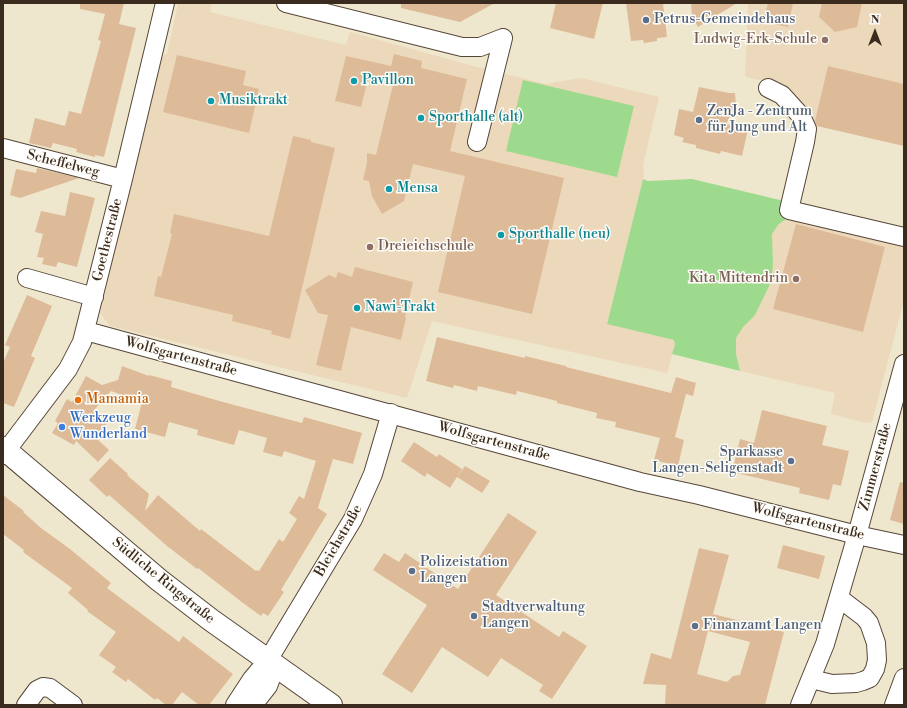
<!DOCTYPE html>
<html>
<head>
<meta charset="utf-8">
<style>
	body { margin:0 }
	#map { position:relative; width:907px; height:708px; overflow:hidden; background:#efe7cd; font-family:"Libre Bodoni",serif }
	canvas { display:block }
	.frame { position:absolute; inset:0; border:4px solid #3b2a1e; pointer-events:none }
	.north { position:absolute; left:855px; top:12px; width:40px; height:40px; -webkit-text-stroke:3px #fdfcf7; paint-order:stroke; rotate:0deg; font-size:11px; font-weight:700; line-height:16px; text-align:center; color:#3b2a1e }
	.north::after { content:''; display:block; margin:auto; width:14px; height:18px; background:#3b2a1e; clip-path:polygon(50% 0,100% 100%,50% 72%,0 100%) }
</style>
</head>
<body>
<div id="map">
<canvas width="907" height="708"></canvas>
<div class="frame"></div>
<div class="north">N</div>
</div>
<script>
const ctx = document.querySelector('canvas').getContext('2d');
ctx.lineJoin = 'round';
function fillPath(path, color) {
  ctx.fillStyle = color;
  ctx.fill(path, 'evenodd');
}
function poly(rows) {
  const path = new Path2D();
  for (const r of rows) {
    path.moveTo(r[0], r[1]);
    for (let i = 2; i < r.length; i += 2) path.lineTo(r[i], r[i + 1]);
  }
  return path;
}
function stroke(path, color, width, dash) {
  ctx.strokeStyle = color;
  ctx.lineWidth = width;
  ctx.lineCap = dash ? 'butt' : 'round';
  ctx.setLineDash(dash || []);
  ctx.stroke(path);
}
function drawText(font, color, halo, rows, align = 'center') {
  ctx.font = font + ' "Libre Bodoni",serif';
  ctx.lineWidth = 3;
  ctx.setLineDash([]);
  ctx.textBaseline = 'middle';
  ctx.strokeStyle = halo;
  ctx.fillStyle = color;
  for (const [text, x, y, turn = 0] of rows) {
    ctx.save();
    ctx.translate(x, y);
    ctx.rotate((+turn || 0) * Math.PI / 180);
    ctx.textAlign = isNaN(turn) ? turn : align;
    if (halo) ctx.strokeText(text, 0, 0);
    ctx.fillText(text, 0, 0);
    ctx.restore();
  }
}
fillPath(poly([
	[178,3,212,3,210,12,346,45,350,32,477,67,546,84,581,78,659,97,643,165,644,174,607,323,674,340,675,345,667,373,432,321,407,398,110,326,100,313,160,56,167,54],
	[748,3,904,3,904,146,814,125,778,84,745,77],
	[794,215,904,243,904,300,872,422,866,423,831,414,835,393,740,371,736,354,736,338,773,264,772,234,779,224]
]), '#ecd8ba');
fillPath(poly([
	[523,80,634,106,617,177,506,151],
	[643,179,648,181,692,179,784,201,788,205,785,220,779,224,772,234,773,264,771,282,755,315,743,327,736,338,736,354,740,371,672,354,675,345,674,340,607,324]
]), '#9eda8d');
fillPath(poly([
	[80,3,124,3,119,24,136,28,104,157,95,155,95,157,76,152,77,149,53,143,51,148,29,143,35,118,65,126,69,111,81,114,101,41,98,40,105,14,80,9],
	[401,3,495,3,460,22,401,8],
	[556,3,603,3,594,39,550,28],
	[626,3,663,3,667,37,657,38,657,41,644,43,643,40,631,41],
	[691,3,737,3,698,27,692,17],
	[768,3,793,3,788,27,763,22],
	[822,3,862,3,857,27,835,32,819,17],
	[394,54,422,61,421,68,467,79,450,151,564,178,532,314,438,292,465,176,413,164,404,201,382,214,372,196,369,181,363,180,367,163,367,153,376,155,394,81,369,75,361,107,335,101,346,56,391,66],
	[177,55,246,71,243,85,259,89,249,133,163,112],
	[828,66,904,84,904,146,817,126,815,121],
	[699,87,729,93,735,93,736,106,726,124,748,129,742,156,721,151,720,154,696,148,696,145,682,142,684,138,674,135,679,109,693,112],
	[293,136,311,140,311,142,335,148,290,339,271,334,272,331,232,321,233,315,154,296,158,276,161,277,172,234,170,233,174,214,269,236],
	[37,168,79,178,20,198,10,195,16,169,36,173],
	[70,192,95,198,77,267,58,262,56,267,42,264,44,258,37,257,43,234,35,232,41,211,65,216],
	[796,224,885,247,863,332,773,309],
	[355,267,413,282,405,317,406,318,401,340,351,327,341,371,316,365,328,315,318,313,305,290,329,275,336,278,338,272,352,277],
	[27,295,52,306,31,356,35,358,14,407,3,403,3,363,10,347,5,345],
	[437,337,525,358,525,356,566,366,566,367,671,393,676,377,696,383,693,396,686,394,675,437,684,440,678,466,654,460,660,438,615,427,616,422,596,418,597,413,557,403,557,401,517,391,516,395,478,386,477,391,454,385,453,388,426,381],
	[122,366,149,376,149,375,172,381,171,387,223,402,302,423,304,417,362,433,353,464,333,459,318,508,327,514,281,590,284,592,268,616,263,613,261,616,243,603,198,568,197,569,167,546,109,495,107,497,89,480,110,458,128,474,127,475,149,494,145,511,158,495,200,531,201,529,256,571,257,570,259,571,279,539,283,542,297,519,289,513,299,496,304,499,316,461,284,451,282,457,263,452,267,438,239,430,234,445,197,435,198,430,169,422,165,437,135,429,142,402,111,391,94,410,109,421,95,437,109,450,98,462,76,441,74,445,52,433,58,423,55,421,67,399,72,402,86,376,102,385,118,380],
	[762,410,827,426,822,445,849,451,841,486,833,484,829,500,799,493,800,488,732,472,740,439,754,443],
	[414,442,437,457,439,454,462,469,450,488,427,473,425,477,401,461],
	[465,466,490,481,482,493,457,477],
	[900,482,904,483,904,524,890,520],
	[3,495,24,511,23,512,41,528,70,549,111,583,107,588,179,642,183,636,233,674,209,705,199,705,182,692,172,705,166,705,157,698,155,700,128,679,126,682,112,672,116,667,99,655,116,632,87,611,88,610,68,593,72,588,23,552,24,550,3,534],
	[508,513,537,532,496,595,559,637,563,631,587,646,552,699,539,691,543,685,501,658,488,677,442,647,412,693,382,674,427,605,373,570,384,553,399,562,405,553,458,589],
	[783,545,825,556,819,579,777,568],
	[699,548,729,555,713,614,784,632,765,705,665,705,666,685,643,684,651,653,671,659],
	[708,631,750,642,740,675,733,676,727,682,697,674]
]), '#db9');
const minor = poly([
	[286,3,462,47,480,47,503,38],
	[768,88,782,95,801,116,807,129,805,142,789,210,904,237],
	[477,142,503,38],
	[3,148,123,179],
	[27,278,94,297],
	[86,331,640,482,699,495,857,535,904,545],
	[3,455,68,369,82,342,123,179,165,3],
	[811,679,832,684,856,683,863,681,870,678,875,669,877,660,876,643,869,623,864,617,839,598],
	[26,705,37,690,43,687,50,688,73,705],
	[235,705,252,679,268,660,353,519,373,474,391,413],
	[253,705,268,686,276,665],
	[800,705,825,644,857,535,904,364],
	[894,705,904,678]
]);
const major = poly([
	[3,448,159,580,211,620,331,705]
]);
stroke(minor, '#564638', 20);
stroke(major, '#564638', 24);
stroke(minor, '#fff', 18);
stroke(major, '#fff', 22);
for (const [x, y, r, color] of [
	[646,20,4,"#5c6f8a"],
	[825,40,4,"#8d6e63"],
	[354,81,4,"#0f9aa8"],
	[211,101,4,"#0f9aa8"],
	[421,118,4,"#0f9aa8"],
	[699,120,4,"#5c6f8a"],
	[389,189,4,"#0f9aa8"],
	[501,235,4,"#0f9aa8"],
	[370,247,4,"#8d6e63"],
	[796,279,4,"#8d6e63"],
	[357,308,4,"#0f9aa8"],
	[78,400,4,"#e8710a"],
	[62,427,4,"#3f7fe0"],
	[791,461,4,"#5c6f8a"],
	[412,571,4,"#5c6f8a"],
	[474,616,4,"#5c6f8a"],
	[695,626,4,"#5c6f8a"]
]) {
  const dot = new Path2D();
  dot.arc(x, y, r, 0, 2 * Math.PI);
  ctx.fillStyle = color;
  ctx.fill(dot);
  stroke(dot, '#fdfcf7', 1.5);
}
drawText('14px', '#4e5e75', '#fdfcf7', [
	["Petrus-Gemeindehaus",654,20],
	["ZenJa - Zentrum",707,112],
	["für Jung und Alt",707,128],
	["Sparkasse",783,453,"right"],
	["Langen-Seligenstadt",783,469,"right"],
	["Polizeistation",420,563],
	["Langen",420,579],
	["Stadtverwaltung",482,608],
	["Langen",482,624],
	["Finanzamt Langen",703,626]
], 'left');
drawText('14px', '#785e54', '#fdfcf7', [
	["Ludwig-Erk-Schule",817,40],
	["Dreieichschule",378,247,"left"],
	["Kita Mittendrin",788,279]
], 'right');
drawText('14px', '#0d838f', '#fdfcf7', [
	["Pavillon",362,81],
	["Musiktrakt",219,101],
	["Sporthalle (alt)",429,118],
	["Mensa",397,189],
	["Sporthalle (neu)",509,235],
	["Nawi-Trakt",365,308]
], 'left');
drawText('14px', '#3b2a1e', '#fdfcf7', [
	["Scheffelweg",63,164,14],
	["Goethestraße",108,240,-76],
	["Wolfsgartenstraße",181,357,15],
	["Wolfsgartenstraße",494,442,15],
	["Zimmerstraße",876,467,-75],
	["Wolfsgartenstraße",808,522,14],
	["Bleichstraße",339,541,-60],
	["Südliche Ringstraße",163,581,39]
]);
drawText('14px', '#c56008', '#fdfcf7', [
	["Mamamia",86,400]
], 'left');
drawText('14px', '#366cbe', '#fdfcf7', [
	["Werkzeug",70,419],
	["Wunderland",70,435]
], 'left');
</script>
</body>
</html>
